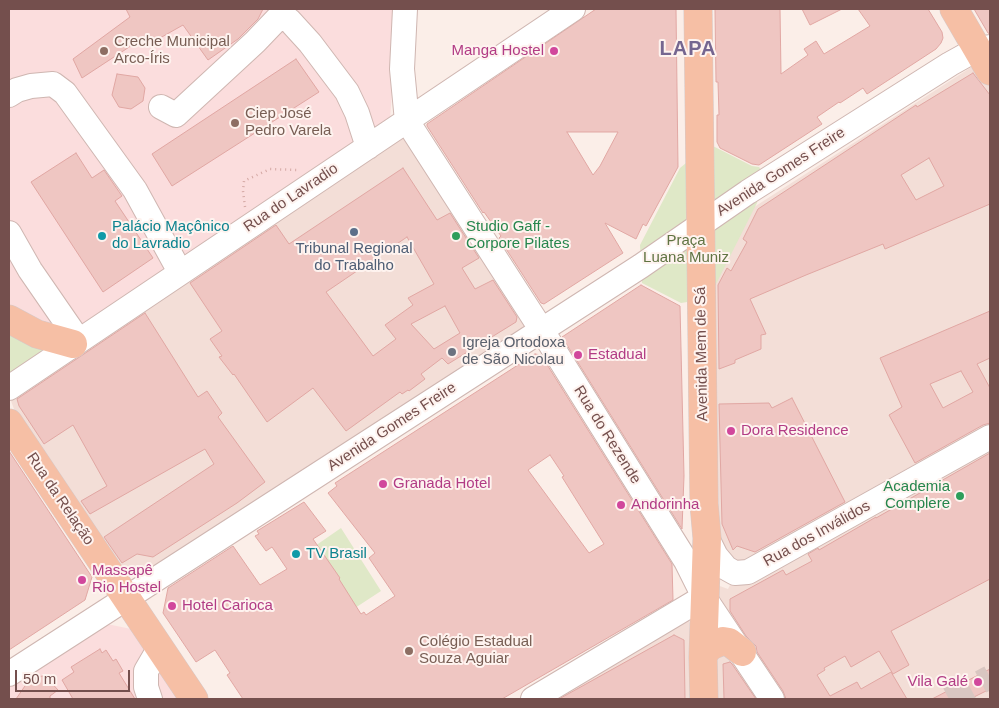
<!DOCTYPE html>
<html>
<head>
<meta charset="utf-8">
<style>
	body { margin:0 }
	#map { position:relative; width:999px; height:708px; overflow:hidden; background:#fbeee8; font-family:Helvetica,sans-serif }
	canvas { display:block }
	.frame { position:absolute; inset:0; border:10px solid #744f4d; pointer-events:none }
	.scale { position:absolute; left:15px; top:670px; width:115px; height:22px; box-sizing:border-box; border:2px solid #744f4d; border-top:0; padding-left:6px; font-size:15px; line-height:18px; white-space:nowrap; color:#744f4d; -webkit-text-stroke:4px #fef3ef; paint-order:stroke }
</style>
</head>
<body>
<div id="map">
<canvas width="999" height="708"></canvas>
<div class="frame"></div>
<div class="scale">50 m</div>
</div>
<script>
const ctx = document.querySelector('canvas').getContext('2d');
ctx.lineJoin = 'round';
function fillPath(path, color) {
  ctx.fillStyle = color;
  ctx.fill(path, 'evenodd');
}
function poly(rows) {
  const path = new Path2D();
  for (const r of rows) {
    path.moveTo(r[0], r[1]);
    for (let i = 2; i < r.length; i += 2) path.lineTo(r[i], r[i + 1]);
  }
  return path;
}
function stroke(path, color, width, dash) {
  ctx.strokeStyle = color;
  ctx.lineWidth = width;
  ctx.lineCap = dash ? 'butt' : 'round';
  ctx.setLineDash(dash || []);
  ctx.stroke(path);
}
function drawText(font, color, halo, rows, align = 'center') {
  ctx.font = font + ' Helvetica,sans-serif';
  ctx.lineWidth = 4;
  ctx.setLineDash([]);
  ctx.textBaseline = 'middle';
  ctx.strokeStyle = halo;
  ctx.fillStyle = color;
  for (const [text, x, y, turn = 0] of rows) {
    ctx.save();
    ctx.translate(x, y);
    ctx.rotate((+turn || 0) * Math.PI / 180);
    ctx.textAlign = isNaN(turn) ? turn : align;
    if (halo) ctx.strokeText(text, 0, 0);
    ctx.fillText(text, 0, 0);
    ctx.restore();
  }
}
fillPath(poly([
	[970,68,974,68,990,84,990,429,745,566,716,548,715,235,720,229],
	[401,137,405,138,525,327,147,572,134,567,123,571,14,409,11,401,12,396],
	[990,445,990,699,781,699,716,596,717,585,728,589,730,585,743,583],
	[687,619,691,624,692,699,547,699],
	[723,649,762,699,717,699,717,654]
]), '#f3ded7');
fillPath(poly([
	[9,9,398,9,390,119,73,335,9,311],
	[107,624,136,630,182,699,9,699,9,687]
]), '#fbdddd');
fillPath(poly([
	[709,144,752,166,759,167,763,173,757,203,716,284,706,299,681,303,642,283,640,245,680,168],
	[9,331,51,347,9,376],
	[341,528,381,591,355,608,315,546]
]), '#dfe8c7');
const building = poly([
	[126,9,263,9,258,19,238,39,208,60,183,25,153,42,149,34,82,78,73,59,130,17,126,9],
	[596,9,676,9,678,167,646,226,643,224,636,239,605,223,623,253,544,304,541,303,499,238,501,236,484,212,483,213,427,126,427,124,596,9],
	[567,132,618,132,600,166,593,175,567,132],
	[715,9,780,9,781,74,808,55,804,49,816,41,824,54,870,26,858,9,928,9,942,32,943,38,941,43,936,49,867,94,863,88,840,103,839,102,817,117,822,124,759,165,752,164,720,148,717,142,717,115,719,115,718,82,716,82,715,9],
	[802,9,842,9,810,25,802,9],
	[974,9,990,9,990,34,988,33,974,9],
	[296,59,319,92,172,186,152,154,296,59],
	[973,73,990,95,990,204,885,249,883,244,806,275,750,299,766,334,761,335,761,349,735,360,735,363,719,369,718,285,727,268,731,271,747,242,743,239,758,209,916,105,917,107,973,73],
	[929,158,944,186,916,200,901,175,929,158],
	[117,74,138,77,145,88,143,101,131,109,119,107,112,95,117,74],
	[76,153,92,178,104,170,122,196,115,201,153,258,103,292,31,182,76,153],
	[403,168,437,220,450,213,479,258,462,268,475,289,493,280,517,317,516,322,448,364,442,358,421,374,425,379,409,391,408,390,402,394,400,392,346,431,313,388,267,422,234,374,233,375,219,357,222,356,210,339,222,331,190,283,276,225,289,244,403,168],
	[407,237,434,284,408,298,413,305,385,325,396,339,373,356,326,292,407,237],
	[445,306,460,333,434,349,411,324,445,306],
	[641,285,680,306,684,476,682,529,562,337,641,285],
	[990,311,990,358,977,364,990,388,990,423,983,425,915,463,889,415,902,407,880,358,990,311],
	[961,371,973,392,943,408,930,384,961,371],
	[145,313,198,397,207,391,222,413,218,417,265,482,237,503,153,557,137,554,122,563,104,537,214,464,205,449,90,514,81,501,107,486,73,425,44,444,19,406,17,399,145,313],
	[535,354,541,355,672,564,673,600,502,699,243,699,227,675,230,673,215,650,196,662,163,613,168,588,233,546,260,585,287,569,272,547,266,551,255,536,259,534,257,531,304,502,326,531,313,539,340,578,339,579,361,614,364,612,366,615,395,596,369,558,375,553,328,493,337,486,335,483,535,354],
	[550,455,564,476,562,477,604,544,589,553,528,470,550,455],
	[792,398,845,502,755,552,737,546,733,550,722,524,719,404,769,403,772,408,792,398],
	[9,451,92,577,85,600,9,650,9,451],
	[990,453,990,579,891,631,909,665,893,674,879,651,851,667,845,656,824,668,825,670,817,675,830,696,857,682,861,689,891,672,907,699,786,699,783,691,757,652,756,646,746,636,730,611,730,599,783,570,786,575,812,561,808,554,818,548,819,550,876,517,876,518,990,453],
	[674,635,684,640,685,699,559,699,674,635],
	[100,649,102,653,106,650,113,661,116,659,123,671,119,673,135,699,73,699,62,680,74,672,71,667,100,649],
	[730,662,732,664,756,699,724,699,723,664,730,662],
	[990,669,990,689,970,699,932,699,990,669],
	[43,676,46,677,58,690,50,696,50,699,16,699,27,683,35,677,43,676]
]);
fillPath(building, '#efc6c2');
stroke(building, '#e1a7a3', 1);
stroke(poly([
	[949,699,990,677]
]), '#d9c6c1', 24, [24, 12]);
const minor = poly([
	[405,9,402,69,407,121,541,329,686,561,704,597,772,699],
	[9,95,17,90,31,86,53,84,65,93,135,190,180,272],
	[161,107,176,115,255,42,278,18,289,20,310,43,347,92,357,113,368,147],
	[9,233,30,270,79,341],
	[9,388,573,9],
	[707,538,716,556,726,568,735,573,748,572,990,437],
	[9,674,641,266,748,192,950,64,977,49,990,47],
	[150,699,146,687,146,671,160,647],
	[533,699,704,597]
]);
const major = poly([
	[698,9,704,504,707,538,703,657,704,699],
	[954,9,990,71],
	[9,319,37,334,73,344],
	[9,423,194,699],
	[703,657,707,649,713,645,723,641,729,642,742,652]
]);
stroke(minor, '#cfb6b1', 26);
stroke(major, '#d5caca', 29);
stroke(poly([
	[245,207,243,191,244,181,270,169,297,170,299,171]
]), '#d4a8a4', 2.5, [1, 4]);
stroke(minor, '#fff', 24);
stroke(major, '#f6bfa5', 28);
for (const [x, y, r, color] of [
	[104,51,5,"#8d6e63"],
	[554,51,5,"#d1479c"],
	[235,123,5,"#8d6e63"],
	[354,232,5,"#5c6f8a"],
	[102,236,5,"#0f9aa8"],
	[456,236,5,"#2e9e5b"],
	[452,352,5,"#6b7280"],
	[578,355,5,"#d1479c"],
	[731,431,5,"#d1479c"],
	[383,484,5,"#d1479c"],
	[960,496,5,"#2e9e5b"],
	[621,505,5,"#d1479c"],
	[296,554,5,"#0f9aa8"],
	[82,580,5,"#d1479c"],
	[172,606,5,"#d1479c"],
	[409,651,5,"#8d6e63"],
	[978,682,5,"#d1479c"]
]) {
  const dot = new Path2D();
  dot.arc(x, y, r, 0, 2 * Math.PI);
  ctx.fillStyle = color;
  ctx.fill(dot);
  stroke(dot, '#fef3ef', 2);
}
drawText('15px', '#785e54', '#fef3ef', [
	["Creche Municipal",114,42],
	["Arco-Íris",114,59],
	["Ciep José",245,114],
	["Pedro Varela",245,131],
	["Colégio Estadual",419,642],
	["Souza Aguiar",419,659]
], 'left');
drawText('15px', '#b23c85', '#fef3ef', [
	["Manga Hostel",544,51,"right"],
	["Estadual",588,355],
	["Dora Residence",741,431],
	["Granada Hotel",393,484],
	["Andorinha",631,505],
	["Massapê",92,571],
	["Rio Hostel",92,588],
	["Hotel Carioca",182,606],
	["Vila Galé",968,682,"right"]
], 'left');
drawText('15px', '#744f4d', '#fef3ef', [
	["Avenida Gomes Freire",781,172,-33],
	["Rua do Lavradio",291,198,-34],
	["Avenida Mem de Sá",702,354,-91],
	["Avenida Gomes Freire",392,427,-33],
	["Rua do Rezende",607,435,58],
	["Rua da Relação",60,499,56],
	["Rua dos Inválidos",817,534,-29]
]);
drawText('15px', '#0d838f', '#fef3ef', [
	["Palácio Maçônico",112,227],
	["do Lavradio",112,244],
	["TV Brasil",306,554]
], 'left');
drawText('15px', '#27864d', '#fef3ef', [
	["Studio Gaff -",466,227],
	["Corpore Pilates",466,244],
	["Academia",950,487,"right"],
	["Complere",950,504,"right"]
], 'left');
drawText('15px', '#607443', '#fef3ef', [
	["Praça",686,241],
	["Luana Muniz",686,258]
]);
drawText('15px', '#4e5e75', '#fef3ef', [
	["Tribunal Regional",354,249],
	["do Trabalho",354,266]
]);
drawText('15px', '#5b616d', '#fef3ef', [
	["Igreja Ortodoxa",462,343],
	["de São Nicolau",462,360]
], 'left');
ctx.letterSpacing = '1px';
drawText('bold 20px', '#756690', '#fef3ef', [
	["LAPA",688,49]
]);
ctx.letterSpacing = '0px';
</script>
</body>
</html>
